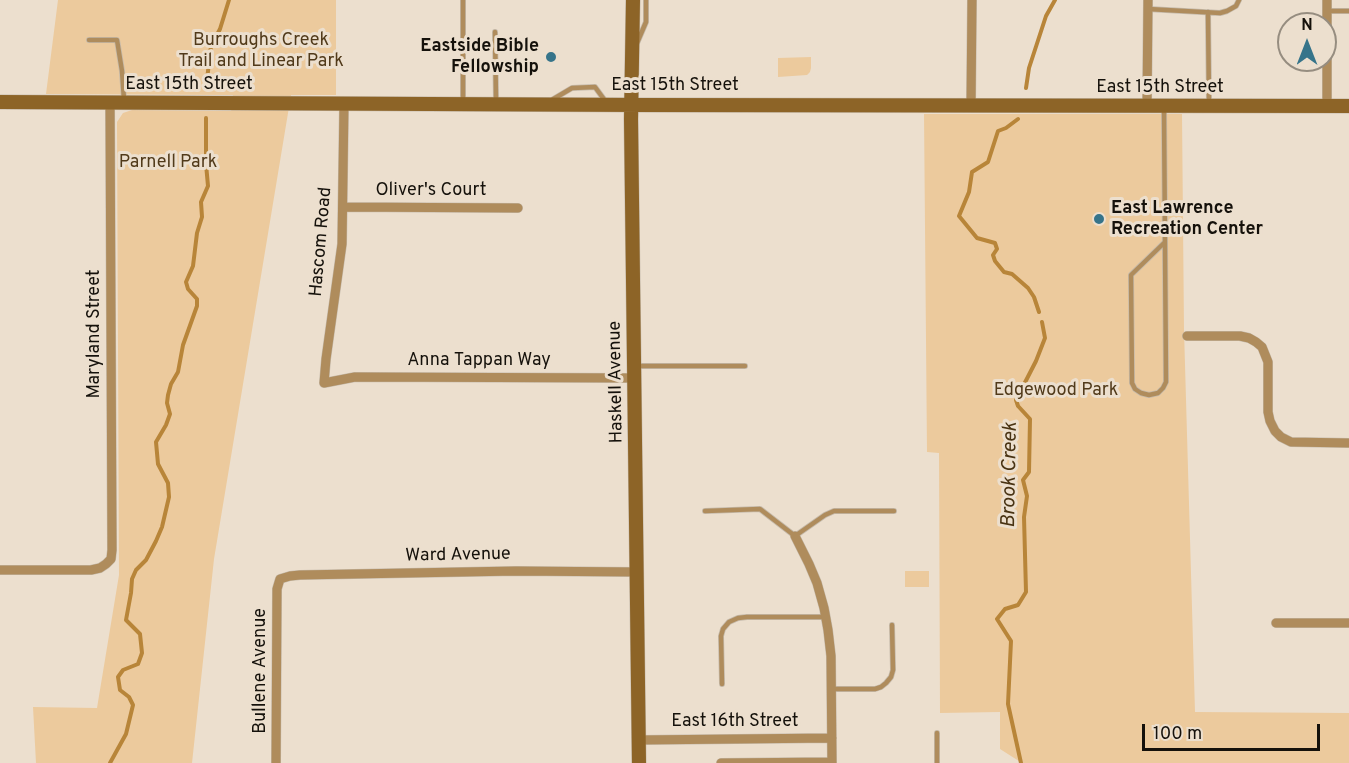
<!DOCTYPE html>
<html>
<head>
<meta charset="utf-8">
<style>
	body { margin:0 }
	#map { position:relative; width:1349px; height:763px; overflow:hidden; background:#ecdfce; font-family:Overpass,sans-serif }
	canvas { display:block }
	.north { position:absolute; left:1277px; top:12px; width:60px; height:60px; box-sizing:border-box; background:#ecdfce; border:2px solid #968d80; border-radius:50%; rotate:0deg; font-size:16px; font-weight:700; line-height:24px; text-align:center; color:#15110b }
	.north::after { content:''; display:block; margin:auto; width:21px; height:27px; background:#36748a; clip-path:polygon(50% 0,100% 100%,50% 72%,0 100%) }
	.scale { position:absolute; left:1142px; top:724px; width:178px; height:27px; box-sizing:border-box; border:3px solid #15110b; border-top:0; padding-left:8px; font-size:18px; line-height:21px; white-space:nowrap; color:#15110b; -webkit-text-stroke:4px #ecdfce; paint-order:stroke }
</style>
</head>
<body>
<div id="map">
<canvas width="1349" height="763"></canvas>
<div class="north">N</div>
<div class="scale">100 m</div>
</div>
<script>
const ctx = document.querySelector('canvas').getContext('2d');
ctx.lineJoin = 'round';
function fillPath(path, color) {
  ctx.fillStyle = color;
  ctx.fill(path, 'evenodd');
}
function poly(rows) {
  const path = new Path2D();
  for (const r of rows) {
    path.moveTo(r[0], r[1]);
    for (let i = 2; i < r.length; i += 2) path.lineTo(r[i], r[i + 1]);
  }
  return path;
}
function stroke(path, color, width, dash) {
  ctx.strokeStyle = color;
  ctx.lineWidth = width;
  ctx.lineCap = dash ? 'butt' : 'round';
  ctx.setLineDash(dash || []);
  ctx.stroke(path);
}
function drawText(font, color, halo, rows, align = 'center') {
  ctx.font = font + ' Overpass,sans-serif';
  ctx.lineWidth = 6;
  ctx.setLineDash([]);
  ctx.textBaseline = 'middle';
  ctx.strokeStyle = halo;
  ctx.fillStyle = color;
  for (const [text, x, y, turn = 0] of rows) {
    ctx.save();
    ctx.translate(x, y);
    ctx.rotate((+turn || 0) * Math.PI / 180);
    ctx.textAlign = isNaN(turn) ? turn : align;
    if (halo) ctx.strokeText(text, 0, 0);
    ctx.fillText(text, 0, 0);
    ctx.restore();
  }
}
fillPath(poly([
	[58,0,336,0,336,95,291,95,214,559,192,763,36,763,33,707,97,708,119,575,117,122,123,113,132,110,231,111,233,95,46,94],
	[811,57,811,68,810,72,807,75,778,77,778,58],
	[924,114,1182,114,1184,330,1195,712,1349,713,1349,763,1022,763,1000,749,1000,712,940,713,939,453,927,452],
	[905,571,929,571,929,587,905,587]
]), '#ecca9d');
stroke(poly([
	[206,88,211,46,220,29,229,0],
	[1026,88,1029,68,1046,16,1055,0],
	[1018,119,1006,128,998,131,988,162,972,172,969,192,959,216,977,238,995,243,997,249,993,255,995,261,1004,272,1012,274,1028,288,1034,297,1039,312],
	[110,763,126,734,133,705,129,697,120,690,118,677,123,670,138,664,142,653,140,634,126,620,131,593,132,579,136,570,146,560,156,541,162,527,169,497,168,483,158,464,156,442,166,425,170,414,167,403,168,395,171,384,178,372,183,345,197,306,197,299,188,289,186,282,193,266,197,233,202,217,201,202,208,186,206,164,206,118],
	[1021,763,1008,704,1011,641,997,619,1005,609,1018,605,1026,592,1024,517,1027,496,1023,480,1029,472,1030,419,1018,406,1016,400,1036,361,1045,338,1042,322]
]), '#b88539', 4);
const service = poly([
	[1148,9,1220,13,1227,11,1236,6,1239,0],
	[1328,11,1349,11],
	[1208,12,1209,103],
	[495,32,496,101],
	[89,40,117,40,122,71,124,100],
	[637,43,646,22,646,0],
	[495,47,535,46],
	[550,101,572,88,595,87,606,102],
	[463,102,463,0],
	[1164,108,1166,382,1163,388,1158,393,1149,395,1141,393,1135,389,1132,383,1131,275,1164,243],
	[635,366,745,366],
	[705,511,760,509,795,536,825,515,834,511,894,511],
	[722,684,721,636,723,629,729,622,738,618,747,617,826,617],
	[831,689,875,689,881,687,886,683,891,677,893,670,892,625],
	[937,733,937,763]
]);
const minor = poly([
	[344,104,342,244,326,359,324,383,355,377,635,378],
	[971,105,972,0],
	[1147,106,1148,0],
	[1327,106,1327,0],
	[343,207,518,208],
	[1187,336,1240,336,1249,338,1256,342,1262,347,1268,362,1268,412,1270,421,1275,431,1281,437,1291,442,1349,443],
	[795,536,809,564,817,583,824,608,828,630,831,656,832,763],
	[0,570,91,570,100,568,106,564,111,559,112,550,110,102],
	[1276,623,1349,623],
	[639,740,832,738],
	[276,763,277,589,280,579,290,576,300,575,516,571,637,572],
	[721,763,832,762]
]);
const secondary = poly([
	[633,0,631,119,639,763],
	[0,102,643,105,1349,106]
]);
stroke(service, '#c5baab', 6);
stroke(minor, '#c5baab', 10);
stroke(secondary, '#c5baab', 15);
stroke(service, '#af8c5c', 4.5);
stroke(minor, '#af8c5c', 9);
stroke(secondary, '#8d6427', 14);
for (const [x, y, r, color] of [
	[551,57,6,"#36748a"],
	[1099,219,6,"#36748a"]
]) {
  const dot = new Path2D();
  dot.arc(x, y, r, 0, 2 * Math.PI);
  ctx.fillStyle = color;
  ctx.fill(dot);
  stroke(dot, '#ecdfce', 2);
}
drawText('18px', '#513a1a', '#ecdfce', [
	["Burroughs Creek",261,41],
	["Trail and Linear Park",261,62],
	["Parnell Park",168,163],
	["Edgewood Park",1056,391]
]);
drawText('bold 18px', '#15110b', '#ecdfce', [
	["Eastside Bible",539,47],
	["Fellowship",539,68],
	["East Lawrence",1111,209,"left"],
	["Recreation Center",1111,230,"left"]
], 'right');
drawText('18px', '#15110b', '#ecdfce', [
	["East 15th Street",189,85],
	["East 15th Street",675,86],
	["East 15th Street",1160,88],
	["Oliver's Court",431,191],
	["Hascom Road",322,242,-85],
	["Maryland Street",95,334,-90],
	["Anna Tappan Way",479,361],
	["Haskell Avenue",617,382,-91],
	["Ward Avenue",458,556,-1],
	["Bullene Avenue",261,671,-90],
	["East 16th Street",735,722]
]);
drawText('italic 20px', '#493313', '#ecdfce', [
	["Brook Creek",1011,475,-89]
]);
</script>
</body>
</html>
